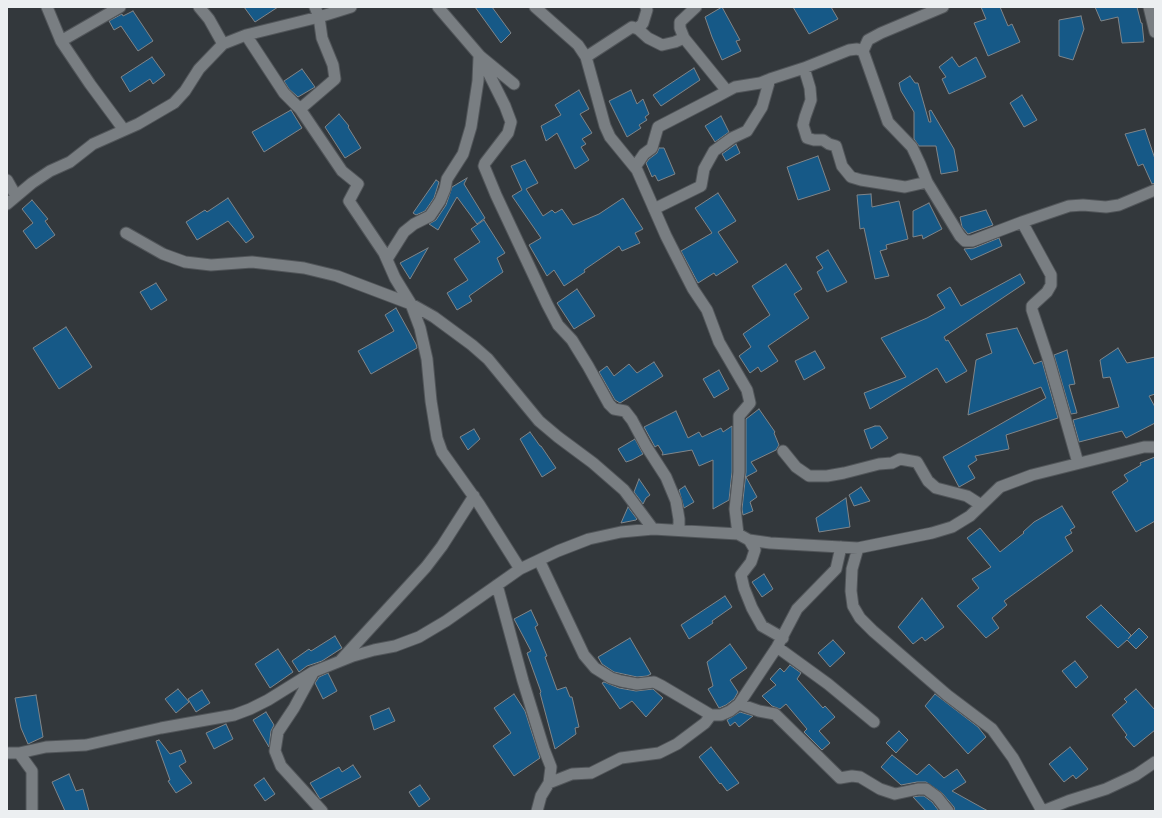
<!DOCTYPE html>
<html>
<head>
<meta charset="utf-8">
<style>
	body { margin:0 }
	#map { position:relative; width:1162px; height:818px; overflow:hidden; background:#33383c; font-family:"Roboto Serif",serif }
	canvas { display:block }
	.frame { position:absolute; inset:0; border:8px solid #eceff1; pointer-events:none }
</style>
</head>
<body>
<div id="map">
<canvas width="1162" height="818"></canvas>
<div class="frame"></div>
</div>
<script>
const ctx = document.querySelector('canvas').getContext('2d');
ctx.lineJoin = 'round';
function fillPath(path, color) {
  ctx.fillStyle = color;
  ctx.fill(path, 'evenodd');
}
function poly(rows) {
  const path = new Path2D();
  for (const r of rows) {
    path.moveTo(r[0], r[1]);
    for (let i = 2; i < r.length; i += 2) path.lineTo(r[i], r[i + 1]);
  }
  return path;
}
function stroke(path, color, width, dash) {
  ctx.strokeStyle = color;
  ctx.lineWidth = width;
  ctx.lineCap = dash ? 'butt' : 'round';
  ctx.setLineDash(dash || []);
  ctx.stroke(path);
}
const building = poly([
	[244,7,278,7,255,22,244,7],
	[475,7,492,7,511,33,501,43,475,7],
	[722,7,740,40,736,41,741,51,722,60,712,37,705,17,722,7],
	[793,7,831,7,838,19,809,34,793,7],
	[981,7,1000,7,1008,26,1012,24,1020,42,988,56,974,23,986,19,981,7],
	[1095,7,1137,7,1141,23,1142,23,1144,42,1122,43,1118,17,1101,21,1095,7],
	[133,11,153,41,138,51,121,26,114,30,109,21,122,14,123,16,133,11],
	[1081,16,1084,29,1073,60,1059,56,1059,20,1081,16],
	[152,57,165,75,153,84,150,79,130,92,121,77,152,57],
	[952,57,959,67,976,57,986,77,949,94,942,79,946,77,939,67,952,57],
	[694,68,700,80,661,106,653,95,694,68],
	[302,69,315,87,298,97,289,89,284,81,302,69],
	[910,76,915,83,918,83,929,122,931,122,929,111,931,110,954,149,958,171,941,174,936,146,919,146,914,139,914,112,901,91,899,83,910,76],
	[579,90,589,109,580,114,592,133,582,139,586,144,581,147,589,160,575,169,557,133,546,141,541,126,561,115,555,105,579,90],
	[631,90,637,104,643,99,649,114,645,117,647,120,639,125,641,128,627,137,609,101,631,90],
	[1022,95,1037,120,1024,127,1010,103,1022,95],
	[291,110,302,128,264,152,252,132,291,110],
	[339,114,349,126,348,127,361,148,345,158,325,127,339,114],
	[721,116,729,132,715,142,705,126,721,116],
	[1145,129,1155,159,1155,183,1152,184,1143,164,1138,166,1125,134,1145,129],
	[736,144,740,153,726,161,722,154,736,144],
	[659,148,664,148,675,174,658,181,655,175,652,177,646,163,649,159,657,153,659,148],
	[818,156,830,190,798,200,787,167,818,156],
	[525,160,538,183,526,189,543,216,552,210,555,213,562,209,573,225,599,214,623,198,643,229,635,233,640,243,622,251,619,246,584,270,585,272,564,286,554,270,547,276,529,245,541,238,512,196,522,190,511,166,525,160],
	[467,178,464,184,485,218,477,224,457,197,438,230,429,224,436,220,446,205,452,187,467,178],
	[436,180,439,182,434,198,425,211,416,215,413,213,436,180],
	[718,193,736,221,718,232,738,262,716,276,714,273,698,283,681,251,712,233,695,208,718,193],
	[871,194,872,207,899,201,908,239,886,245,887,249,880,251,889,276,875,279,864,228,860,229,857,195,871,194],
	[228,198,254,237,246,243,228,221,197,240,186,222,205,210,207,212,228,198],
	[32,200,48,219,45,221,55,235,36,249,23,231,33,223,22,209,32,200],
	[929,203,942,229,923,239,922,235,913,237,913,211,929,203],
	[986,210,993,225,968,234,962,227,960,217,986,210],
	[484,220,505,253,497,258,503,272,469,296,472,301,457,310,447,293,468,280,454,259,480,242,471,229,484,220],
	[999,238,1002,246,971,260,964,249,974,248,999,238],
	[428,248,410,279,400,263,428,248],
	[828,250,847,282,827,292,817,272,823,268,816,257,828,250],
	[786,264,802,289,794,294,809,318,768,346,778,361,761,372,758,367,750,373,739,356,751,347,743,334,770,315,752,286,786,264],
	[1020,274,1025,283,944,337,946,341,948,340,967,371,946,383,937,368,870,409,864,393,906,377,881,338,927,318,945,308,937,295,950,287,961,306,1020,274],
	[156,283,167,300,151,310,140,292,156,283],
	[577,289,595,316,574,329,557,303,577,289],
	[396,308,416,344,417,348,371,374,358,351,394,331,385,315,396,308],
	[66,327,92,367,59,389,33,348,66,327],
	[1017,328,1034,364,1042,361,1058,418,1006,435,1009,449,975,456,977,460,968,466,975,478,959,487,943,457,1046,398,1041,387,968,415,976,360,992,353,986,334,1017,328],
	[1118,348,1127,363,1155,357,1155,394,1149,396,1155,407,1155,423,1126,438,1122,431,1079,442,1073,420,1119,407,1110,377,1103,378,1100,360,1118,348],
	[1067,350,1075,384,1069,385,1077,413,1071,414,1054,355,1067,350],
	[815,351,825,368,804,380,795,361,815,351],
	[654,362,663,376,620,403,615,400,599,372,607,366,614,376,629,364,637,373,654,362],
	[719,370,729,389,714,398,703,379,719,370],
	[759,409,775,432,774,433,779,445,776,450,751,462,757,471,746,477,757,497,750,502,753,511,743,515,742,509,746,472,746,419,759,409],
	[676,411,688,438,699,432,702,437,721,428,723,432,732,426,732,472,729,500,713,509,713,460,699,466,692,450,662,455,663,453,658,445,655,447,644,427,676,411],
	[875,426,880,426,888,438,871,449,864,430,875,426],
	[474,429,480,439,468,450,460,437,474,429],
	[530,432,540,446,541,446,556,468,542,477,520,439,530,432],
	[635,439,643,454,632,460,626,462,618,449,635,439],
	[1155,457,1155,521,1136,532,1112,492,1128,481,1124,475,1141,465,1140,463,1155,457],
	[639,479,650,495,646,498,643,504,634,492,639,479],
	[685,486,694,502,684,508,679,490,685,486],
	[861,487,870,501,854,506,849,495,861,487],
	[846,498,850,527,819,532,816,518,846,498],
	[1062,506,1075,527,1070,530,1072,533,1065,537,1073,551,1004,601,1007,605,992,618,999,628,986,638,957,606,979,588,972,579,991,567,967,538,980,528,1000,552,1024,533,1023,532,1034,522,1062,506],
	[628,507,637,519,636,520,621,523,628,507],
	[764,574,773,589,762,597,752,582,764,574],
	[725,596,732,607,712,621,713,623,689,639,681,625,725,596],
	[922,598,944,627,925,641,922,637,913,644,898,627,922,598],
	[1101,605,1131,635,1128,639,1139,628,1148,637,1136,649,1127,640,1118,648,1086,617,1101,605],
	[531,610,538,625,535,627,547,656,545,657,557,690,566,687,570,697,572,697,579,727,575,728,576,734,555,749,540,693,541,692,527,653,531,651,514,619,531,610],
	[335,636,342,648,322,661,307,666,299,672,292,661,309,649,311,651,335,636],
	[630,638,651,674,647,676,637,677,614,672,602,664,598,657,630,638],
	[833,640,845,653,830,667,818,653,833,640],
	[730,644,747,668,730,680,738,692,734,699,726,705,719,708,708,689,713,686,707,662,730,644],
	[278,649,293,672,270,688,255,664,278,649],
	[1075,661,1088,677,1076,688,1062,671,1075,661],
	[790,665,801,673,797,679,823,708,825,706,835,717,819,731,830,743,822,750,804,732,807,729,786,704,780,709,772,706,762,696,776,685,770,679,780,668,784,672,790,665],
	[328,673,337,691,323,699,315,683,319,677,328,673],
	[604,682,619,688,636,691,653,689,663,698,646,717,632,701,620,709,602,683,604,682],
	[178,689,189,702,176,713,165,699,178,689],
	[1136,689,1155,710,1155,730,1134,747,1125,737,1127,735,1112,715,1127,702,1124,699,1136,689],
	[202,690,210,703,196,712,188,699,202,690],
	[514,694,525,711,540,758,514,776,493,746,511,733,494,708,514,694],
	[935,694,978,727,986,737,968,754,925,706,935,694],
	[36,695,43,737,28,744,21,728,15,698,36,695],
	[389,708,395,721,374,730,370,716,389,708],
	[266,712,274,725,271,731,269,747,253,720,266,712],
	[740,712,753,716,739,727,735,722,730,726,727,720,740,712],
	[226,724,233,739,214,749,206,733,226,724],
	[899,731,908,740,896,753,886,743,899,731],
	[159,740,170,754,181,750,186,762,179,766,192,783,176,793,168,781,170,780,156,741,159,740],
	[711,747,739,783,727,791,721,783,720,784,699,757,711,747],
	[1070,747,1088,769,1076,779,1073,775,1064,782,1049,764,1070,747],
	[892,755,917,775,929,764,944,778,957,769,966,782,952,791,988,811,955,811,954,807,942,793,926,782,917,782,901,785,881,767,892,755],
	[353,765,361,777,320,799,310,783,339,767,342,772,353,765],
	[69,774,76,791,83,789,89,811,65,811,52,782,69,774],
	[264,778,275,794,265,801,254,785,264,778],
	[420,785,430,799,419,807,409,792,420,785],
	[919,796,924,796,932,802,939,811,926,811,913,797,919,796]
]);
fillPath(building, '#165987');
stroke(building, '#808589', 1);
const minor = poly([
	[47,7,61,41,90,84,124,130],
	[199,7,209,19,223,44],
	[315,7,319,17,322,38,333,65,335,79,300,109,342,171,358,184,349,201,384,253,395,278,411,304,420,328,427,359,431,401,437,438,442,452,479,504,520,569],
	[438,7,480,56,514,84],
	[535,7,578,45,586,57,605,126,610,137,637,170,666,236,693,289,707,310,719,342,747,390,750,403,739,416,739,472,735,509,738,534],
	[943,7,881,33,868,40,863,51,888,122,912,147,920,164,927,182,960,236,965,241,972,241,1022,222,1051,275,1051,285,1047,292,1035,303,1032,306,1032,310,1049,361,1078,463],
	[1149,7,1155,32],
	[638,29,643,23,647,10,646,7],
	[246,35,284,93,300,109],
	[684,38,680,28,680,22,696,7],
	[61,41,120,7],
	[480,56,505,106,511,122,508,133,485,163,484,166,496,195,547,304,558,325,572,340,588,366,609,404,614,409,625,411,632,420,646,446,666,477,676,501,679,519,679,530],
	[586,57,632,27,638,29,648,38,662,45,675,42,684,38,727,91],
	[804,68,810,88,811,100,805,117,803,125,807,138,814,140,823,140,829,144,836,146,842,166,851,177,861,180,905,187,927,182],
	[635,167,644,154,652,148,658,127,716,97,735,87,760,83,770,79,804,68,849,50,857,49,863,51],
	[7,180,16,196],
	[7,204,32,183,50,171,70,162,93,144,138,124,174,103,185,91,199,69,223,44,246,35,319,17,351,7],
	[654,209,701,186,704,169,714,151,732,138,747,131,762,107,770,79],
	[1022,222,1069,206,1083,205,1106,207,1119,205,1155,190],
	[126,233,163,254,185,262,211,265,252,262,304,268,337,276,411,304,434,317,472,345,488,359,539,421,558,437,593,463,624,490,653,529],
	[387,259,404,232,414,224,430,216,440,201,445,189,447,179,463,154,471,127,478,81,479,57],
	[783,451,796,467,809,476,827,476,844,473,879,464,892,463,900,459,917,462,928,481,936,488,967,496,981,505],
	[749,540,755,550,751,562,741,575,744,588,752,608,762,626,783,638],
	[841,547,836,569,797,609,777,647,739,704,759,711,775,714,840,778,852,776,860,777,880,789,895,794,918,789,926,789,937,797,948,811],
	[858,548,852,569,851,591,853,606,860,618,873,631,947,695,992,729,1013,758,1042,811],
	[539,560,584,655,595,668,611,678,621,681,637,684,654,682,662,686,711,715,721,715,730,711,739,704],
	[497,585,523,681,544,749,551,767,549,783,541,796,537,811],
	[777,647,828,684,874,722],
	[341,660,426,567,442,546,474,496],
	[313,673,294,708,278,732,275,751,281,766,322,811],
	[7,753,19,753,46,747,86,745,161,728,234,715,250,709,268,700,313,672,353,656,374,650,395,646,419,637,446,621,520,569,558,551,589,539,621,532,653,529,738,534,749,540,770,543,858,548,932,533,952,527,970,516,1000,487,1032,475,1144,447,1155,447],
	[19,753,32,771,32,811],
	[549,783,572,774,591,773,621,758,659,753,677,744,705,723,711,715],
	[1043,811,1068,801,1106,789,1136,775,1155,762]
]);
stroke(minor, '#515559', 13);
stroke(minor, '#797e82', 11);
</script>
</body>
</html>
